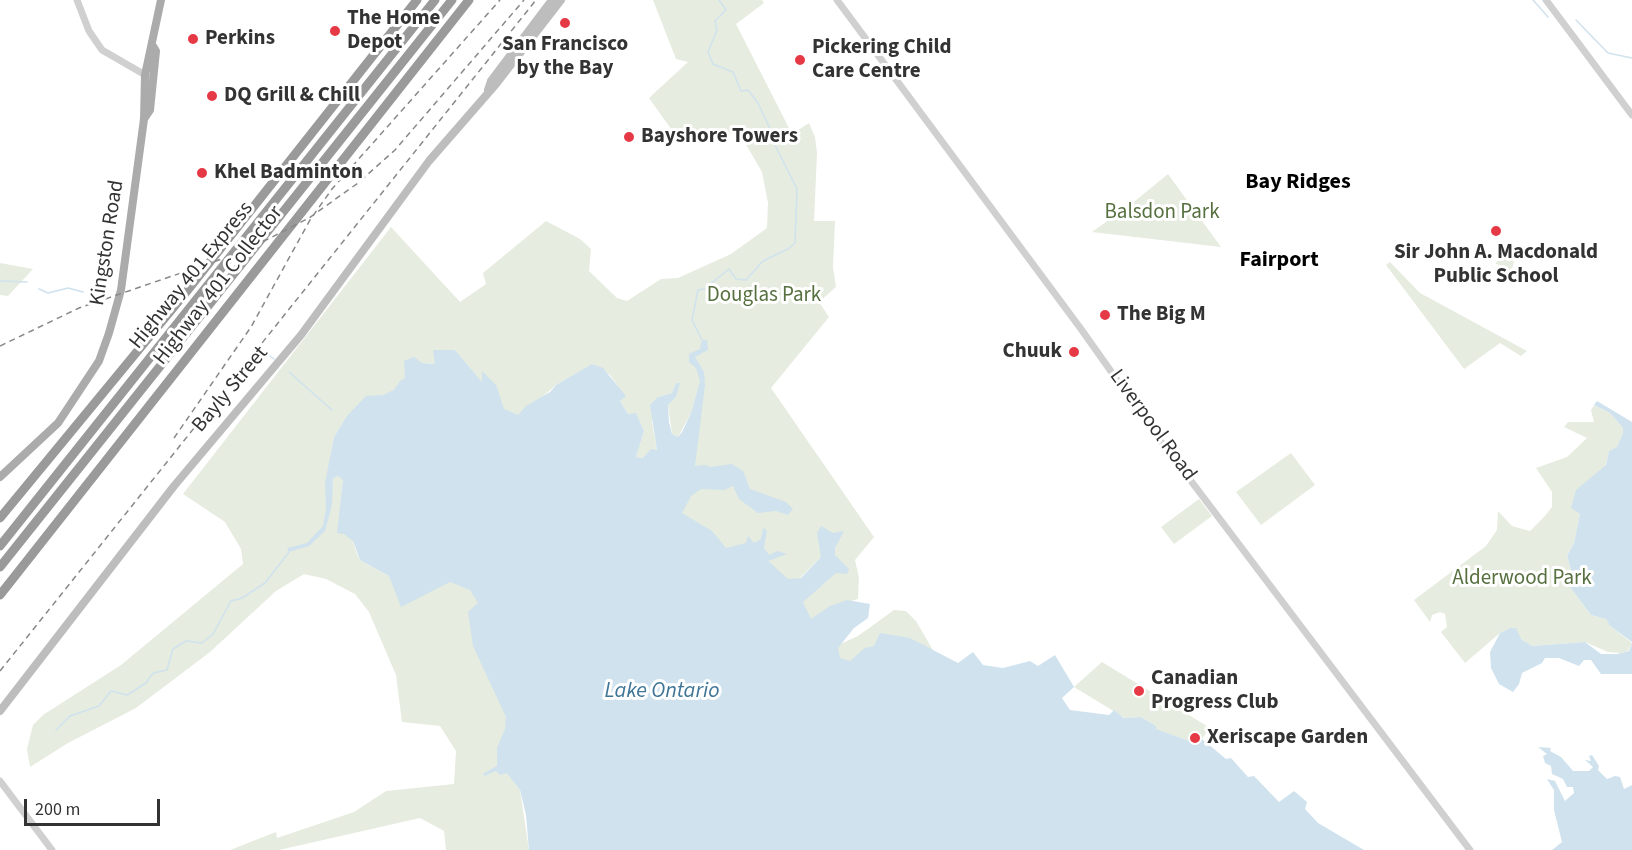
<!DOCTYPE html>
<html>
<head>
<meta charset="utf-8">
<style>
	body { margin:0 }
	#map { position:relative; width:1632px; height:850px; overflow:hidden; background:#fff; font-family:"Source Sans 3",sans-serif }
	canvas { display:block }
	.scale { position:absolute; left:24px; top:799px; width:136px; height:27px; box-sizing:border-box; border:3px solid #333; border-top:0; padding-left:8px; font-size:18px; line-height:21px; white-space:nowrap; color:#333; -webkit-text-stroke:4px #fff; paint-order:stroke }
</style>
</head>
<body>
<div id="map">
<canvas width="1632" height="850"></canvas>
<div class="scale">200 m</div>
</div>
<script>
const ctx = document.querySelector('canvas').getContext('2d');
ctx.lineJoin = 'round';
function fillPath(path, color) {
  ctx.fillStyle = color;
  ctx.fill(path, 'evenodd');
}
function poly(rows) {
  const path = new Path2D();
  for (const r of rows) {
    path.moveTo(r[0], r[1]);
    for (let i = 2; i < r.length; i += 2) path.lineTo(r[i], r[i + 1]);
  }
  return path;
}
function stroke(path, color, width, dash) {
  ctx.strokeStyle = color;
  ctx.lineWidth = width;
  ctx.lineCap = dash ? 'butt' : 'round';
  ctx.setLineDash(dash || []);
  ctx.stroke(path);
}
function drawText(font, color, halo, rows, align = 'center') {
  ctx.font = font + ' "Source Sans 3",sans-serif';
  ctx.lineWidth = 6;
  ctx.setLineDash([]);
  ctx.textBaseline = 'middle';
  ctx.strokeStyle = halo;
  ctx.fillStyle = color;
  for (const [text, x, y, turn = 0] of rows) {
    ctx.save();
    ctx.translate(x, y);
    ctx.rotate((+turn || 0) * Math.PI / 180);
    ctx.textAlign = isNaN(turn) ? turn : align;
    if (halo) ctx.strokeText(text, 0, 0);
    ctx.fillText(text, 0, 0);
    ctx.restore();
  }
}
fillPath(poly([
	[653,0,762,0,764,3,736,24,792,134,809,123,815,137,817,153,814,221,835,221,833,267,836,287,819,302,829,317,771,388,874,537,855,560,859,578,858,599,848,602,820,625,792,613,821,557,787,591,723,557,663,530,710,468,695,466,700,382,691,413,678,437,672,434,668,405,676,397,676,383,672,393,658,397,652,422,657,450,644,458,636,457,644,431,636,414,628,414,620,401,625,396,610,375,593,364,556,385,542,397,553,440,504,409,455,350,435,364,422,363,414,377,394,391,363,402,346,417,334,437,330,458,332,491,333,478,338,476,343,479,342,506,357,554,360,560,389,576,454,514,513,702,507,771,520,790,529,850,446,850,444,831,420,818,279,850,230,850,276,832,277,838,354,812,386,791,454,784,456,751,440,726,402,722,396,675,369,612,355,594,326,579,304,574,276,591,210,652,136,708,68,743,30,767,27,749,33,725,43,715,121,665,243,564,241,549,225,522,183,494,391,227,460,302,486,284,483,273,546,221,580,239,591,249,589,271,617,298,627,301,661,279,678,278,731,254,767,228,768,203,762,172,740,134,686,131,674,133,649,98,688,62,676,59],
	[1168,174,1221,247,1092,232,1135,201],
	[1509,253,1514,262,1511,272,1495,263],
	[1390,262,1420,293,1527,351,1521,356,1500,343,1464,369,1386,265],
	[0,263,33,269,8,296,0,295],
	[1594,405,1610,413,1623,428,1623,433,1617,448,1609,451,1606,464,1580,514,1574,543,1567,556,1572,573,1570,587,1591,615,1606,619,1610,626,1632,643,1628,651,1621,653,1608,652,1585,642,1532,646,1521,639,1510,628,1500,633,1465,663,1441,632,1447,627,1445,614,1440,612,1432,615,1430,622,1414,600,1486,546,1497,530,1498,511,1512,526,1530,531,1544,517,1552,507,1552,492,1536,468,1567,457,1587,438,1564,427,1568,422,1594,422,1591,410],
	[1291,453,1315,485,1261,525,1236,492],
	[1199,499,1212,516,1174,544,1161,527],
	[894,610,906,611,916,621,934,652,867,669,820,653,858,636],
	[1102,662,1210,728,1198,744,1155,729,1156,726,1141,717,1125,718,1074,687]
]), '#e6ecdf');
fillPath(poly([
	[702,340,707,340,708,350,695,357,704,372,705,385,695,466,706,465,710,467,732,464,743,471,750,489,786,502,793,509,788,515,776,511,758,513,739,499,733,486,724,490,701,489,691,496,682,513,712,531,726,548,746,543,748,536,754,543,761,539,763,528,767,530,764,548,769,555,777,551,787,554,768,561,788,579,801,578,821,557,817,533,821,526,833,533,844,531,835,548,835,555,849,569,847,574,836,573,803,602,811,619,830,606,847,600,870,604,868,618,854,628,838,648,840,658,850,661,865,648,874,646,880,633,910,638,958,663,973,652,983,665,1003,668,1030,661,1038,666,1055,655,1074,687,1062,698,1070,710,1109,715,1114,710,1124,718,1141,717,1156,726,1156,729,1198,744,1202,739,1226,759,1231,758,1248,777,1254,776,1279,802,1294,791,1307,802,1305,809,1318,823,1364,850,529,850,526,815,520,790,507,773,500,775,496,771,484,776,483,774,497,766,497,748,505,729,506,717,473,646,468,612,478,603,470,590,450,582,401,607,389,576,360,560,353,541,344,534,337,533,343,480,338,476,333,478,332,505,325,531,309,546,289,552,287,548,307,543,323,526,326,508,325,483,334,437,346,417,366,396,383,395,394,390,400,381,405,378,404,361,414,357,422,363,435,364,433,350,455,350,482,382,482,371,496,385,504,409,518,415,526,406,550,392,556,385,592,364,603,368,626,396,620,401,628,414,636,413,644,431,636,457,643,458,651,449,657,450,650,405,658,397,672,393,676,383,680,383,676,397,668,405,669,422,672,434,678,437,682,432,691,413,700,381,696,368,689,362,689,354,700,349],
	[1597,401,1632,422,1632,642,1610,626,1606,619,1591,615,1570,587,1572,573,1567,556,1574,543,1580,514,1571,508,1576,490,1606,465,1609,451,1617,447,1623,433,1623,428,1610,413,1594,405],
	[1510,628,1516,628,1521,639,1532,646,1585,642,1601,654,1617,654,1629,651,1632,643,1632,674,1601,674,1591,660,1584,660,1579,666,1559,658,1545,658,1542,663,1522,673,1519,684,1513,692,1499,684,1491,668,1490,652,1500,633],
	[1538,747,1551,748,1550,751,1561,757,1573,771,1589,771,1593,767,1585,760,1591,761,1589,756,1592,755,1599,766,1598,770,1607,779,1615,776,1620,777,1624,789,1632,785,1632,850,1552,850,1562,842,1554,810,1554,790,1547,779,1555,781,1565,801,1574,793,1573,787,1567,787,1563,779,1552,774,1551,766,1545,763,1543,756,1547,754]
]), '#cfe2ee');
stroke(poly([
	[719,0,726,10,715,21,717,30,708,52,713,64,733,72,741,91,748,90,758,103,770,129],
	[1533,0,1548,17],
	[1576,20,1608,53,1632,58],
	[0,281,27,282],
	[39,289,48,293,68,288,83,292],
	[702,340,692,320,698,290,704,289,729,269,736,279,746,280,763,261,788,249,795,243,797,189,774,143],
	[266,353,274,359],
	[289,372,332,410],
	[56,730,70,716,99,706,111,691,127,695,146,683,153,673,167,670,173,649,186,641,202,643,213,634,231,601,242,598,265,583,289,552]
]), '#cfe2ee', 1.5);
stroke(poly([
	[77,0,89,31,102,50,147,76],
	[837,0,1081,329,1154,432,1470,850],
	[1546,0,1632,115],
	[0,781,52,850]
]), '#d0d0d0', 7);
stroke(poly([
	[488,90,491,81,552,0],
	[0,711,174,486,301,335,429,161,496,84,561,0]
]), '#bdbdbd', 8);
stroke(poly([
	[144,119,150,110,156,51,153,46],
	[0,477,58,423,99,361,109,333,121,290,144,119,145,75,161,0]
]), '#ababab', 8);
stroke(poly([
	[0,518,187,291,417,0],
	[0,546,435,0],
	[0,567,452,0],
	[0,595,469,0]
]), '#9a9a9a', 9);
stroke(poly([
	[0,346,79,308,245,251,309,218,358,183,395,150,524,0],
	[174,438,251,327,310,220,332,189,500,0],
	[0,671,536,0]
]), '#888', 1.5, [6, 4.5]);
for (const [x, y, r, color] of [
	[565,23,6,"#e63946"],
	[335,31,6,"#e63946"],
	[193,39,6,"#e63946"],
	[800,60,6,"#e63946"],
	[212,96,6,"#e63946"],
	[629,137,6,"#e63946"],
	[202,173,6,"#e63946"],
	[1496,231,6,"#e63946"],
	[1105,315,6,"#e63946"],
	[1074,352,6,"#e63946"],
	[1139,691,6,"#e63946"],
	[1195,738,6,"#e63946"]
]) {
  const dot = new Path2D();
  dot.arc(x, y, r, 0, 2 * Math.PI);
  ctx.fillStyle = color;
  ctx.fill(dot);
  stroke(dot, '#fff', 2);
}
drawText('bold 21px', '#333', '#fff', [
	["The Home",347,19],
	["Depot",347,43],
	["Perkins",205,39],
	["San Francisco",565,45,"center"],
	["by the Bay",565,69,"center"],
	["Pickering Child",812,48],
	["Care Centre",812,72],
	["DQ Grill & Chill",224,96],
	["Bayshore Towers",641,137],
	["Khel Badminton",214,173],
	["Sir John A. Macdonald",1496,253,"center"],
	["Public School",1496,277,"center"],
	["The Big M",1117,315],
	["Chuuk",1062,352,"right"],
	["Canadian",1151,679],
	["Progress Club",1151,703],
	["Xeriscape Garden",1207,738]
], 'left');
drawText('21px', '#56703f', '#fff', [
	["Balsdon Park",1162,213],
	["Douglas Park",764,296],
	["Alderwood Park",1522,579]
]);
drawText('21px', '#333', '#fff', [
	["Kingston Road",108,243,-81],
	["Highway 401 Express",192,276,-51],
	["Highway 401 Collector",219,286,-52],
	["Bayly Street",231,390,-50],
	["Liverpool Road",1152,426,54]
]);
drawText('bold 22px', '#000', '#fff', [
	["Bay Ridges",1298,183],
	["Fairport",1279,261]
]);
drawText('italic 22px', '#3f7597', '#fff', [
	["Lake Ontario",662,692]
]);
</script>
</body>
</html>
